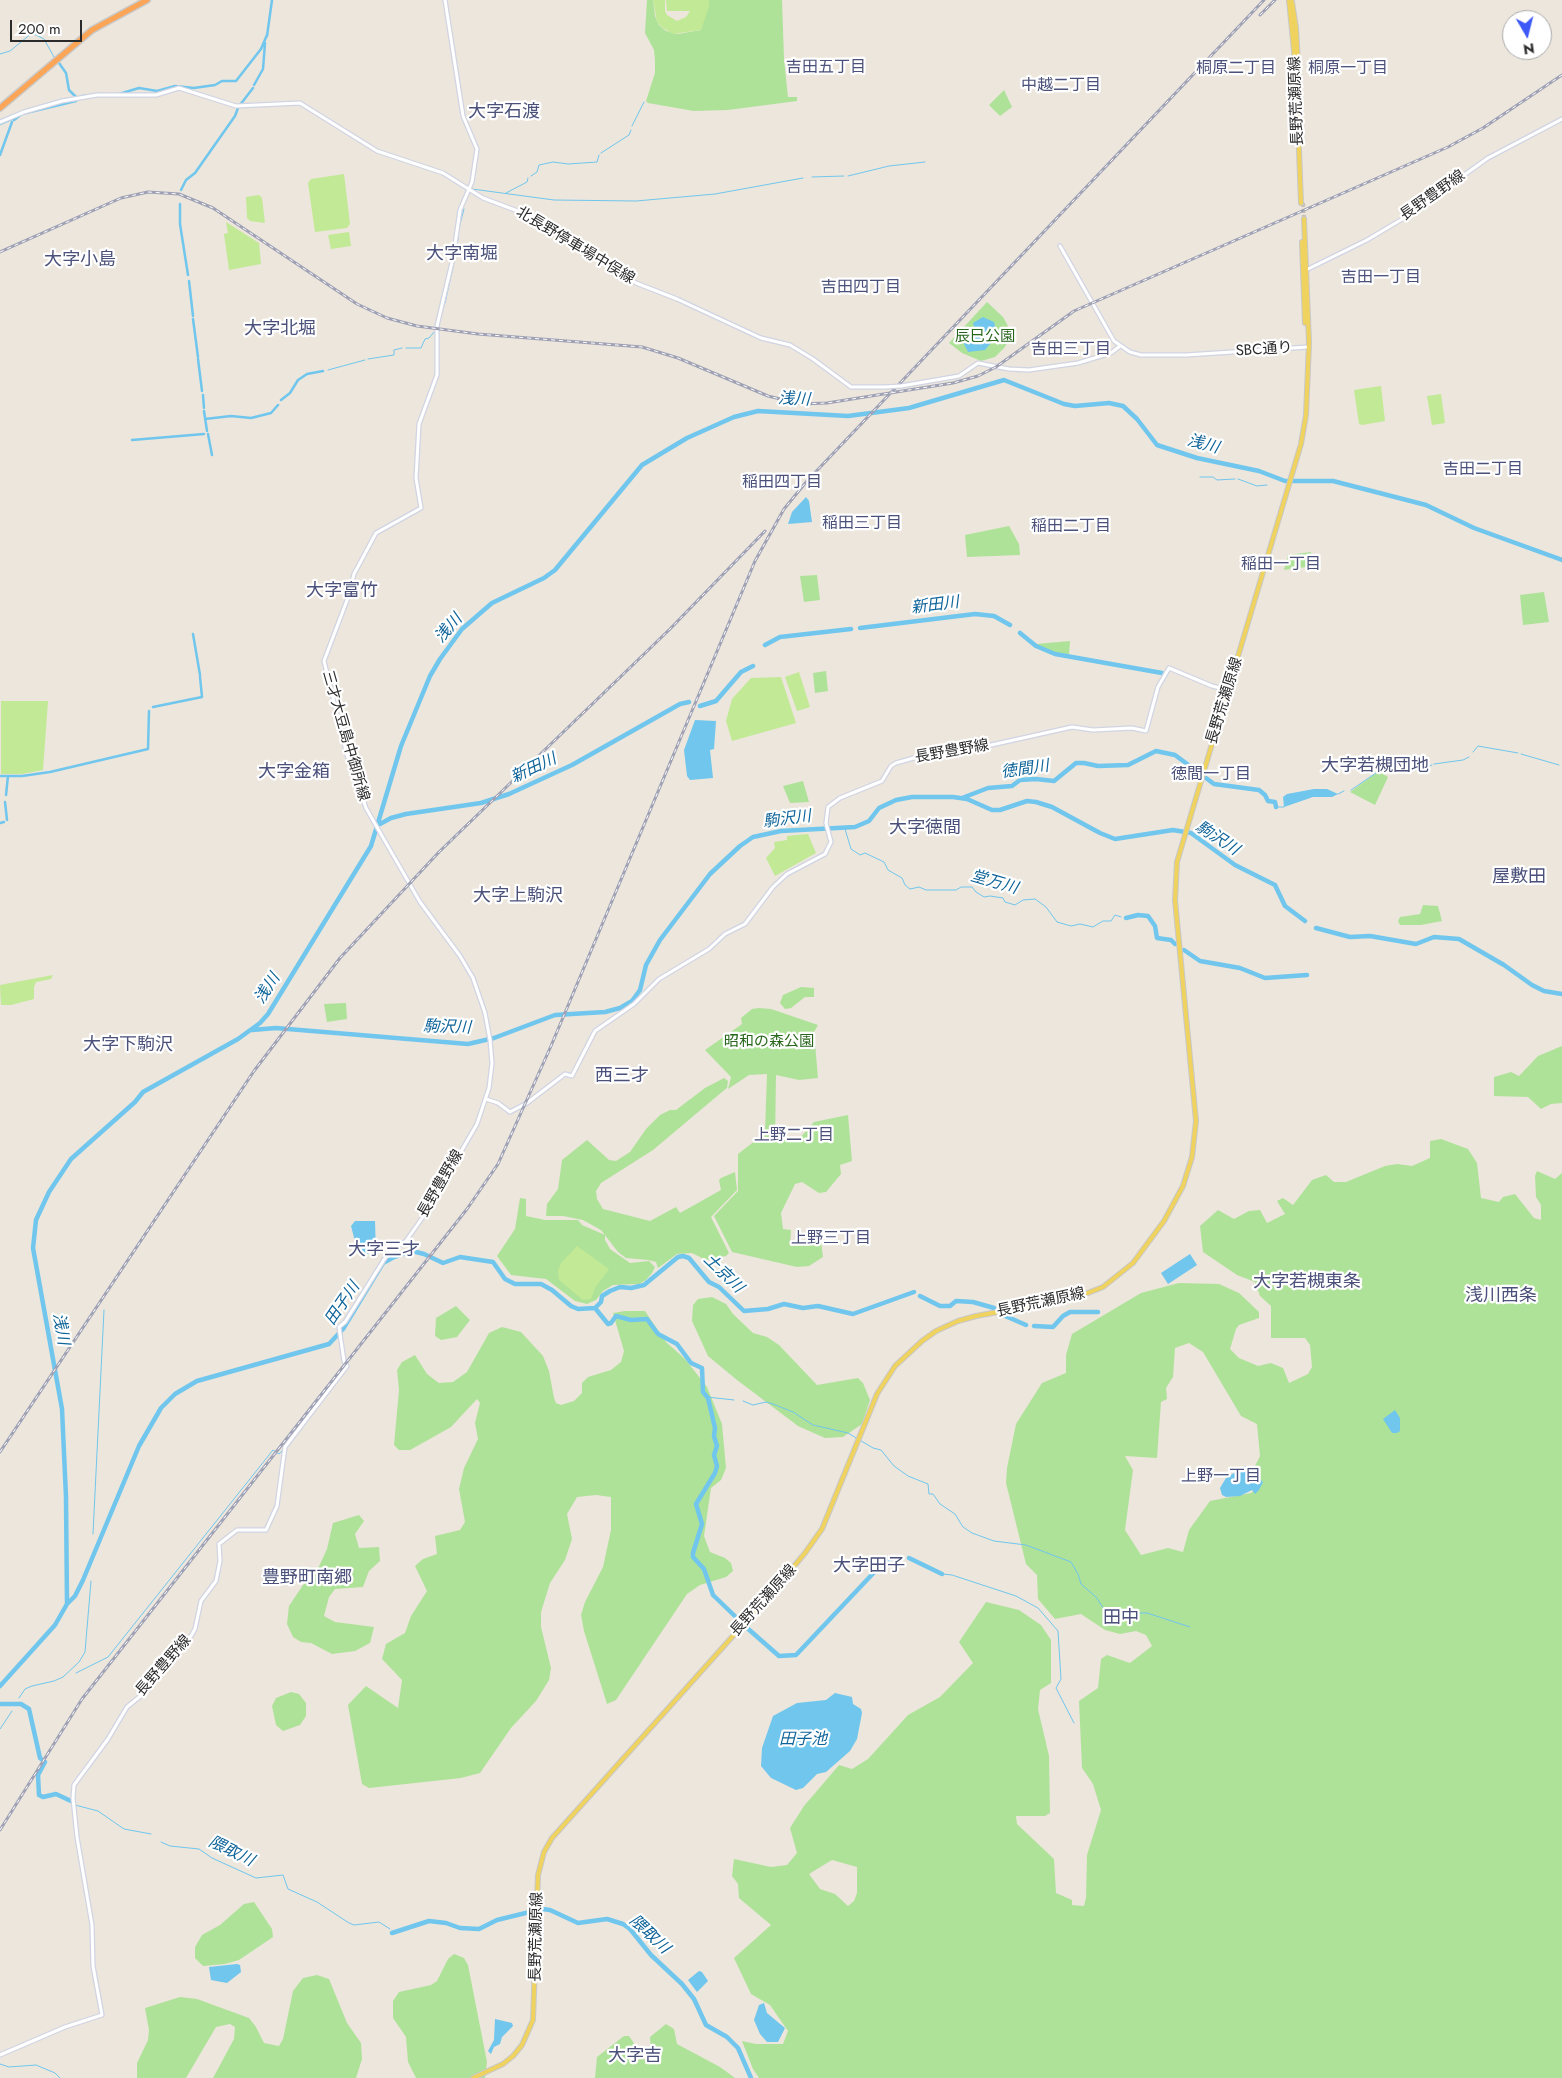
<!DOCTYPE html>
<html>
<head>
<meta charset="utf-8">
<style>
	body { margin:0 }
	#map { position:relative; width:1562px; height:2078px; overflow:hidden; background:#ece6dc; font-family:Jost,sans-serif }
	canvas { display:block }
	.north { position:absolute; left:1502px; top:10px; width:50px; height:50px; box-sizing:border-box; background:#fff; border:1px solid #aaa; border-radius:50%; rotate:172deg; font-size:14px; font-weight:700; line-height:20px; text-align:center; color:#2a2a2a }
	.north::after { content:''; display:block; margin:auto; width:18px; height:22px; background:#3d58f7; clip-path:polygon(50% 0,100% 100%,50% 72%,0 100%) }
	.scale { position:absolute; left:10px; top:20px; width:72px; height:22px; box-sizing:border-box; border:2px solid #2a2a2a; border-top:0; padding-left:6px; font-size:15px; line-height:18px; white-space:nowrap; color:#2a2a2a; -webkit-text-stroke:4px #fff; paint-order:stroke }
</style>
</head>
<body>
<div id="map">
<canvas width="1562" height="2078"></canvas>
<div class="north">N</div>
<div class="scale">200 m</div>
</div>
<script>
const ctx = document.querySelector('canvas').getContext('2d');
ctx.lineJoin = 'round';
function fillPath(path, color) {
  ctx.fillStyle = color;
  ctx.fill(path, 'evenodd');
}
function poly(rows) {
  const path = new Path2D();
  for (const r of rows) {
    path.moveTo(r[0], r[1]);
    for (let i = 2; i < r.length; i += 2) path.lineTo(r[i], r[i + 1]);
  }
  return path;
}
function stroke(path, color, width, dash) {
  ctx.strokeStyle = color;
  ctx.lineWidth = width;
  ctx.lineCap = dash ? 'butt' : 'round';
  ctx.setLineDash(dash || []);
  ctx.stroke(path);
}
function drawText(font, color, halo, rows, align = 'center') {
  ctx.font = font + ' Jost,"Noto Sans JP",sans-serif';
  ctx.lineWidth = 4.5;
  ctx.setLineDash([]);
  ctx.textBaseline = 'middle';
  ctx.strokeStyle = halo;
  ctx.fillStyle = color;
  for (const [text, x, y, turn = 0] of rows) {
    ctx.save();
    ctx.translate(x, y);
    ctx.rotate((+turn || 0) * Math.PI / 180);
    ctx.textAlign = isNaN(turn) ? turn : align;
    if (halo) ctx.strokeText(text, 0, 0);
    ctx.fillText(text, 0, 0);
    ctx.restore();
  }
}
fillPath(poly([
	[647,0,653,0,655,16,659,25,666,31,678,34,701,30,709,0,782,0,784,59,788,97,797,97,797,101,728,110,694,111,648,103,646,101,655,73,655,60,654,50,645,33],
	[1004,90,1012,107,1000,116,989,105],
	[987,302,1003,317,1009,328,1010,336,1005,347,995,357,981,361,962,353,949,343],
	[1009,526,1019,544,1020,555,967,557,965,535],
	[1311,552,1313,566,1284,570,1288,555],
	[817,575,820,600,804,602,800,576],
	[1544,592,1549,622,1523,625,1520,595],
	[1070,641,1069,655,1046,650,1036,644],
	[826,671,828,691,815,693,813,673],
	[1379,771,1388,777,1375,805,1350,792],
	[803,781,809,802,790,803,783,786],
	[1423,905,1438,906,1442,921,1421,925,1400,925,1398,921,1400,917,1420,914],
	[801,987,814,988,814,997,805,997,791,1008,785,1009,780,1003,783,995],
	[346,1003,347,1019,327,1022,324,1004],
	[759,1008,771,1009,818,1025,814,1032,818,1078,799,1080,776,1075,775,1140,798,1140,814,1122,848,1115,852,1161,840,1165,841,1174,826,1192,819,1193,802,1182,795,1184,781,1213,783,1229,791,1230,790,1246,821,1242,823,1257,809,1266,797,1267,732,1252,714,1216,738,1191,738,1154,765,1133,767,1074,749,1075,728,1089,731,1077,705,1050,742,1024,741,1018,752,1009],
	[1562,1046,1562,1103,1551,1104,1541,1109,1528,1097,1494,1096,1494,1077,1511,1072,1519,1076,1538,1056],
	[724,1078,728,1081,727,1088,722,1092,653,1150,601,1183,596,1191,597,1199,603,1209,650,1221,676,1207,680,1213,721,1190,719,1180,721,1178,735,1172,737,1190,711,1217,729,1253,726,1256,706,1260,692,1253,677,1254,658,1268,656,1262,648,1260,626,1258,618,1252,601,1230,583,1220,563,1216,546,1216,547,1204,558,1189,562,1160,587,1140,609,1160,616,1161,630,1152,646,1129,660,1115,670,1110,676,1110,705,1088],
	[1441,1139,1468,1149,1477,1163,1481,1198,1499,1202,1503,1197,1515,1194,1534,1218,1541,1220,1541,1205,1536,1197,1535,1176,1537,1171,1555,1179,1562,1173,1562,2078,759,2078,753,2069,742,2041,756,2044,783,2044,788,2031,770,2005,751,1994,734,1958,771,1925,739,1898,738,1884,732,1876,734,1859,771,1867,787,1865,797,1853,790,1828,804,1806,839,1765,852,1769,868,1759,908,1715,940,1697,973,1663,959,1642,986,1602,1019,1610,1041,1625,1051,1640,1051,1683,1040,1690,1038,1709,1049,1756,1050,1813,1045,1816,1016,1816,1017,1824,1054,1859,1056,1893,1072,1900,1072,1905,1084,1906,1086,1898,1087,1855,1101,1810,1093,1784,1082,1768,1079,1701,1098,1688,1101,1659,1107,1655,1130,1663,1152,1646,1146,1635,1136,1631,1120,1634,1105,1630,1081,1614,1055,1619,1038,1599,1037,1575,1026,1564,1006,1483,1007,1468,1016,1424,1042,1383,1066,1373,1066,1355,1072,1334,1141,1293,1179,1283,1219,1284,1239,1293,1259,1312,1259,1318,1239,1325,1236,1329,1230,1349,1239,1358,1258,1366,1271,1363,1283,1368,1289,1383,1308,1374,1312,1367,1310,1345,1305,1338,1271,1338,1271,1306,1260,1296,1255,1282,1237,1275,1203,1252,1200,1226,1218,1210,1234,1219,1249,1211,1260,1210,1267,1223,1285,1214,1277,1201,1283,1198,1293,1205,1312,1180,1326,1175,1334,1182,1346,1182,1385,1166,1397,1164,1412,1166,1430,1158,1430,1141],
	[1189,1343,1203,1352,1241,1416,1257,1424,1260,1456,1253,1470,1259,1479,1259,1486,1251,1493,1210,1501,1189,1530,1183,1552,1168,1548,1141,1555,1125,1530,1133,1470,1125,1456,1157,1458,1161,1402,1167,1399,1166,1388,1173,1377,1175,1348],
	[832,1860,857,1867,857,1893,854,1901,848,1906,835,1894,820,1889,809,1874],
	[520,1198,526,1199,526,1216,545,1220,578,1220,582,1225,605,1235,605,1240,610,1249,630,1263,649,1261,655,1267,652,1273,646,1280,639,1284,613,1285,603,1291,596,1300,587,1304,575,1301,546,1279,511,1275,497,1256,515,1229],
	[712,1297,726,1304,733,1314,753,1333,767,1337,779,1345,817,1385,858,1378,863,1383,870,1400,862,1424,843,1437,825,1438,798,1426,737,1380,708,1356,692,1321,693,1305,698,1299],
	[456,1306,470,1320,457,1337,441,1340,435,1336,436,1318],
	[625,1311,645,1311,666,1342,685,1359,707,1387,722,1424,726,1468,721,1480,711,1488,704,1536,710,1552,725,1558,731,1563,733,1571,726,1577,700,1585,687,1594,616,1700,607,1704,584,1631,581,1615,585,1602,603,1567,611,1530,611,1497,596,1495,577,1497,567,1514,572,1539,565,1560,550,1583,541,1612,541,1627,551,1668,549,1680,536,1701,511,1728,480,1773,461,1778,369,1788,362,1784,348,1705,366,1686,398,1708,402,1680,382,1659,386,1644,405,1633,411,1616,427,1591,415,1566,423,1559,437,1554,435,1536,460,1530,465,1522,459,1489,464,1468,478,1439,475,1423,480,1403,477,1399,451,1427,428,1440,410,1450,399,1450,394,1445,399,1390,397,1370,402,1362,415,1355,427,1374,439,1383,453,1382,467,1372,489,1333,502,1327,521,1332,543,1356,549,1371,554,1398,556,1403,561,1405,574,1401,582,1393,582,1383,588,1377,611,1370,621,1362,624,1351,613,1313],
	[359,1515,364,1521,355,1534,359,1548,379,1547,380,1561,369,1571,363,1587,335,1589,329,1597,324,1616,335,1622,374,1627,370,1643,355,1651,332,1654,311,1643,301,1642,293,1637,287,1624,289,1606,303,1585,315,1575,327,1549,333,1523],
	[291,1692,299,1694,306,1703,306,1716,300,1725,283,1731,276,1725,272,1706,276,1698],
	[254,1902,272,1929,273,1937,239,1960,225,1964,203,1966,195,1958,195,1947,202,1935,220,1925,244,1904],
	[454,1954,464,1958,468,1965,487,2062,485,2078,416,2078,408,2062,406,2037,393,2018,393,2001,399,1992,431,1985,437,1981,448,1959],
	[317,1975,329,1979,347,2023,361,2043,362,2059,356,2078,213,2078,234,2039,235,2027,230,2024,216,2027,186,2078,137,2078,137,2063,148,2040,149,2030,145,2008,180,1997,197,1999,249,2018,256,2027,264,2043,279,2046,283,2039,293,1991,303,1978],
	[666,2024,674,2029,677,2044,720,2067,735,2078,595,2078,597,2057,624,2036,629,2036,642,2055,651,2052,650,2037]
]), '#afe299');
fillPath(poly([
	[653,0,665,0,665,11,667,15,677,21,686,17,690,11,667,11,666,0,709,0,709,6,701,30,673,34,663,28,657,22],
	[344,174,350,224,347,228,315,232,308,183,311,179],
	[259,195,262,198,265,223,250,221,247,218,246,197],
	[226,222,259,243,261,264,229,270,224,234,228,233],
	[349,232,351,246,331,249,328,235],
	[1381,386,1385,421,1362,425,1359,424,1354,390],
	[1441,394,1445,423,1432,425,1427,396],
	[799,672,810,707,797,711,785,677],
	[781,677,796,723,732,741,726,721,732,699,751,678],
	[1,701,48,701,43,770,22,774,1,774],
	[808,834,816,853,775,876,766,858,775,848,774,842,787,840,787,836],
	[53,975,51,979,36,982,34,987,34,999,11,1005,1,1005,0,985],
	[577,1246,609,1269,595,1288,591,1299,583,1300,559,1280,558,1270,561,1263]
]), '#c2e995');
fillPath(poly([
	[983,317,994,322,997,333,995,338,985,350,968,352,963,342,974,327,973,323],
	[806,497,809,501,812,522,788,524,792,512],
	[695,720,716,721,714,749,710,750,713,778,690,780,687,776,684,750],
	[1314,789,1327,789,1338,794,1332,797,1313,797,1284,807,1283,797,1287,794],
	[355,1221,375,1221,376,1253,361,1254,357,1249,351,1226],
	[1190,1254,1197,1265,1168,1284,1161,1273],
	[1395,1410,1400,1418,1400,1431,1397,1433,1392,1433,1383,1419],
	[1245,1466,1263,1482,1259,1490,1255,1494,1252,1490,1240,1496,1226,1497,1222,1495,1220,1488,1226,1478],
	[835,1693,852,1697,853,1704,861,1709,862,1713,857,1739,850,1751,826,1772,817,1774,803,1788,796,1790,771,1778,761,1766,762,1748,773,1716,797,1703,826,1700],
	[237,1964,240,1965,241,1972,227,1983,211,1980,209,1967],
	[699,1971,702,1972,708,1981,697,1992,688,1980],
	[764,2003,767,2013,785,2028,778,2042,767,2042,760,2034,754,2020,759,2005],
	[495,2019,512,2023,513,2026,502,2037,500,2044,494,2047,491,2054,488,2051,494,2040]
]), '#70c6ed');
stroke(poly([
	[0,54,10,51,32,33,44,39,54,57],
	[632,126,644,102],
	[601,153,629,135,631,130],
	[531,176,537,172,539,165,553,162,568,164,597,162,599,155],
	[848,176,889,166,925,162],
	[812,177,844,176],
	[472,189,554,200,636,201,715,194,803,178],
	[506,193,527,182,528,178],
	[459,228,464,209],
	[458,240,458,231],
	[455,256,457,244],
	[445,303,454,262],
	[439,322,444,305],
	[406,348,421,348,425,339,429,338,434,332],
	[368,359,394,355,394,350,402,348],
	[328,370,365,360],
	[1200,477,1213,477,1217,480,1235,479],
	[1238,479,1257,486,1267,485],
	[1285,482,1285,481],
	[1473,752,1478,746,1518,753],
	[1521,754,1559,765],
	[1434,764,1463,760,1469,757],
	[1396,768,1409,772,1432,765],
	[1385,770,1393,768],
	[1351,790,1379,771],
	[1338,794,1344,791],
	[1276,807,1284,807],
	[845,829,851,849,860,855,865,853,884,862,888,870,902,878,905,885,910,889,919,887,926,890,956,890,961,887,972,887,976,892,984,897,990,896,1003,898,1005,902,1015,905,1023,900,1035,899,1046,907,1057,922,1071,926,1080,924,1093,927,1103,921,1111,921,1115,915,1121,917],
	[707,1397,734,1400],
	[743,1401,753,1405,766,1402,773,1404,793,1412,813,1425,848,1433,873,1448,881,1450,894,1466,908,1476,928,1484,929,1494,933,1494,940,1504,955,1514,963,1527,972,1533,994,1541,1026,1545,1071,1562,1078,1574,1081,1584,1096,1597,1104,1609,1115,1616,1124,1617,1134,1613,1147,1613,1190,1627],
	[93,1534,104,1310],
	[942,1574,952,1575,1016,1596,1038,1608,1058,1631,1061,1679,1056,1688,1074,1723],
	[76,1673,108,1657,273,1450,279,1454,283,1450],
	[19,1698,25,1689,32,1686,54,1681,63,1677,79,1662,85,1652,91,1581],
	[0,1729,12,1711],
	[75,1805,98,1811,124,1829,151,1834],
	[161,1842,170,1846,199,1849,212,1858,256,1878,283,1875,288,1889,317,1902,349,1923,354,1925,379,1922,390,1929],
	[0,2064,9,2067,36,2065,55,2073,60,2078]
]), '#70c6ed', 1);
stroke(poly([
	[267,36,272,0],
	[59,63,66,73,69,90,77,98],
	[254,85,263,69,265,43],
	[119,94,139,88,157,91,175,86,194,88,215,85,222,81,236,81,261,49,267,35],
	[82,96,103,94],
	[240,105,253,88],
	[14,120,22,114,76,101],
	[0,124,16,117],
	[0,155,12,122],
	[181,190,186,180,195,173,235,116,238,108],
	[180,204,180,224,188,275],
	[189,281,193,316],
	[193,319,198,357],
	[198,359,202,391],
	[203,395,204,408],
	[281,400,290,393,298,380,307,374,323,371],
	[204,411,207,431],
	[205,419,231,416,251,418,271,413,278,405],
	[208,434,212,455],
	[132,440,204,434],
	[193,634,200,675],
	[153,707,202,697,200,677],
	[0,776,22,776,50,772,148,749,149,711],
	[6,795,8,776],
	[5,802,7,820],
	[0,823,4,822]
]), '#70c6ed', 2.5);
stroke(poly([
	[860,628,975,614,994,616,1010,625],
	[1020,633,1036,646,1055,654,1162,673],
	[765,645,780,637,851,629],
	[700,706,716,701,741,672,753,666],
	[962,798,988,788,1012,786,1020,780,1036,779,1054,781,1076,763,1084,763,1098,766,1128,765,1156,751,1175,755,1214,784,1259,790,1265,795,1268,801,1275,802,1276,807],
	[380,824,391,818,406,814,481,803,509,794,572,765,680,704,689,702],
	[1126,918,1138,915,1148,916,1155,926,1157,938,1171,940,1175,944],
	[1316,928,1350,937,1370,936,1416,944,1434,937,1459,939,1504,965,1532,985,1544,991,1562,994],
	[1184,950,1200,961,1240,968,1265,978,1307,975],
	[252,1030,276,1028,468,1044,494,1038,555,1015,605,1012,620,1008,632,1001,640,990,646,965,660,940,710,874,740,846,753,837,781,831,855,827,869,821,879,808,896,800,912,797,953,797,967,799,992,810,1000,810,1027,801,1036,802,1052,807,1100,833,1115,839,1173,830,1191,833,1235,865,1275,885,1285,906,1305,921],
	[920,1296,940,1306,950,1306,956,1301,973,1302,994,1308],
	[595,1308,608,1324,611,1323,616,1316,631,1320,647,1319,658,1334,677,1344,691,1363,702,1368,703,1392,708,1398,715,1428,714,1436,717,1446,714,1455,717,1466,715,1473,696,1504,702,1524,693,1553,693,1557,704,1569,713,1595,740,1621],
	[595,1308,601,1302,602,1296,610,1291,620,1287,631,1288,644,1285,678,1257,683,1256,689,1258,709,1282,719,1287,744,1311,768,1309,784,1304,803,1308,818,1306,853,1314,914,1292],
	[1003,1315,1026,1325],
	[1034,1326,1053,1327,1063,1316,1070,1312,1098,1312],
	[909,1558,942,1574],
	[887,1559,901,1558],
	[67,1604,75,1596,83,1580,139,1446,161,1408,175,1394,197,1381,329,1344,343,1329,383,1263,394,1257,412,1251,424,1254,443,1263,460,1257,493,1262,505,1279,515,1284,541,1284,552,1290,571,1306,578,1309,595,1308],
	[746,1627,779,1656,796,1655,881,1565],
	[0,1686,55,1625,67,1604,66,1497,62,1409,33,1248,36,1220,49,1192,71,1159,135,1102,143,1092,238,1039,260,1023,268,1014,371,846,401,746,430,676,440,659,462,629,492,603,544,578,555,570,642,465,687,438,734,417,758,411,848,416,909,408,1004,380,1064,404,1075,406,1109,403,1123,406,1137,419,1157,445,1197,458,1259,471,1285,481,1333,481,1426,505,1474,528,1562,560],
	[0,1704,21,1704,29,1709,40,1758,45,1762,38,1775,39,1795,43,1797,56,1794,71,1801],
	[392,1933,429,1921,446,1923,460,1928,479,1929,497,1920,542,1909,550,1910,578,1923,607,1919,623,1924,630,1929,651,1955,682,1984,694,1999,706,2025,727,2037,738,2048,751,2078]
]), '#70c6ed', 4.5);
stroke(poly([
	[1303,203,1304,219]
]), '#c5c0b8', 4, [4, 2]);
const secondary = poly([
	[0,122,24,112,62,101,97,95,156,95,179,88,236,106,300,103,377,151,443,173,483,198,531,216,636,283,677,299,761,338,790,345,813,359,851,387,885,387],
	[1060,246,1114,341,1130,352,1141,355,1186,355,1308,347],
	[1306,270,1367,240,1404,218,1488,158,1562,119],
	[901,386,959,376,978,363,1009,369,1029,370,1078,363,1111,353,1120,346],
	[486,1099,498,1103,510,1112,527,1103,565,1074,572,1076,595,1031,634,1004,659,979,709,949,725,934,745,924,773,887,787,874,825,854,831,842,826,823,828,807,840,798,882,781,891,766,896,763,938,751,969,750,1072,727,1093,730,1132,728,1146,731,1158,687,1169,668,1212,686,1228,690],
	[0,2055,65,2027,102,2015,93,1966,92,1925,77,1837,73,1798,74,1785,108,1739,127,1707,148,1690,172,1655,191,1636,195,1629,201,1601,216,1581,220,1561,219,1544,237,1530,266,1530,277,1506,285,1447,347,1366,344,1361,339,1327,345,1322,385,1258,392,1250,406,1241,425,1214,477,1124,489,1088,492,1063,490,1040,485,1013,473,978,460,956,420,902,366,808,347,755,324,661,349,595,354,574,376,533,421,508,416,478,419,424,437,375,437,326,453,258,460,210,472,182,477,149,463,116,445,0]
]);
const primary = poly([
	[1289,0,1296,71,1301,203],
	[1292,2,1296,28,1300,102],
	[1302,242,1305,323],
	[473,2078,503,2064,513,2056,522,2045,533,2020,538,1875,544,1852,552,1838,775,1589,805,1553,822,1529,877,1394,895,1366,922,1341,936,1331,958,1321,976,1316,1075,1298,1103,1287,1133,1263,1164,1221,1183,1186,1192,1157,1196,1121,1175,900,1177,862,1301,444,1306,415,1309,343,1304,219]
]);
const highway = poly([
	[0,108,92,30,147,0]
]);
stroke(secondary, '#d1d4e3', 5.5);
stroke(primary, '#c8c8c8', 6);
stroke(highway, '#c8c8c8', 8);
stroke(secondary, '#fff', 3);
stroke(primary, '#efd35e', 4);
stroke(highway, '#fca557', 5);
const rail = poly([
	[1260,15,1275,0],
	[0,252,121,198,148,192,179,194,213,208,357,304,387,318,417,326,478,334,642,347,678,358,768,396,801,404,827,403,953,383,978,376,996,367,1074,311,1448,147,1483,128,1562,75],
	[0,1452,254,1071,340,958,439,852,670,629,765,531],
	[0,1830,82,1699,467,1209,498,1164,551,1046,755,561,784,509,807,481,1264,0]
]);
stroke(rail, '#9fa1b4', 3);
stroke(rail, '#fff', 1, [4]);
const secondaryBridge = poly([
	[885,387,901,386]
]);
stroke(secondaryBridge, '#d1d4e3', 5.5, []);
stroke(secondaryBridge, '#fff', 3);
drawText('15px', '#2a2a2a', '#fff', [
	["長野荒瀬原線",1297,101,-92],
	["長野豊野線",1433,196,-35],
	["北長野停車場中俣線",575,246,31],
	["SBC通り",1264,350,-4],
	["長野荒瀬原線",1225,701,-73],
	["三才大豆島中御所線",345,736,74],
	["長野豊野線",952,752,-10],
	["長野豊野線",441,1184,-60],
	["長野荒瀬原線",1041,1303,-12],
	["長野荒瀬原線",764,1601,-48],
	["長野豊野線",164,1666,-49],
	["長野荒瀬原線",537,1937,-89]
]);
drawText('15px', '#27661b', '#fff', [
	["辰巳公園",985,337],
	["昭和の森公園",769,1042]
]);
drawText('16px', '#4b517a', '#fff', [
	["吉田五丁目",826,68],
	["桐原二丁目",1236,69],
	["桐原一丁目",1348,69],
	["中越二丁目",1061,86],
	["吉田一丁目",1381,278],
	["吉田四丁目",861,288],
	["吉田三丁目",1071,350],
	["吉田二丁目",1483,470],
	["稲田四丁目",782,483],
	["稲田三丁目",862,524],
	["稲田二丁目",1071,527],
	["稲田一丁目",1281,565],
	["徳間一丁目",1211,775],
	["上野二丁目",794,1136],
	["上野三丁目",831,1239],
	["上野一丁目",1221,1477]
]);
drawText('italic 16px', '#0f6499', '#fff', [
	["浅川",794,400,3],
	["浅川",1203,445,15],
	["新田川",935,606,-7],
	["浅川",449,629,-49],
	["新田川",534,769,-25],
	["徳間川",1025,770,-8],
	["駒沢川",787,820,-7],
	["駒沢川",1217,839,33],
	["堂万川",994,883,16],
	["浅川",268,989,-57],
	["駒沢川",447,1028,2],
	["土京川",723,1274,44],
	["田子川",343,1304,-56],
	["浅川",60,1329,80],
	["田子池",803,1740],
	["隈取川",231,1852,26],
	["隈取川",649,1935,43]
]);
drawText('18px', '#4b517a', '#fff', [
	["大字石渡",504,113],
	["大字南堀",462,255],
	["大字小島",80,261],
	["大字北堀",280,330],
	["大字富竹",342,592],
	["大字若槻団地",1375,767],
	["大字金箱",294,773],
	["大字徳間",925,829],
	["屋敷田",1519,878],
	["大字上駒沢",518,897],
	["大字下駒沢",128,1046],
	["西三才",622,1077],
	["大字三才",384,1251],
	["大字若槻東条",1307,1283],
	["浅川西条",1501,1297],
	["大字田子",869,1567],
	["豊野町南郷",307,1579],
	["田中",1121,1619],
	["大字吉",635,2057]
]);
</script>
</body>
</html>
